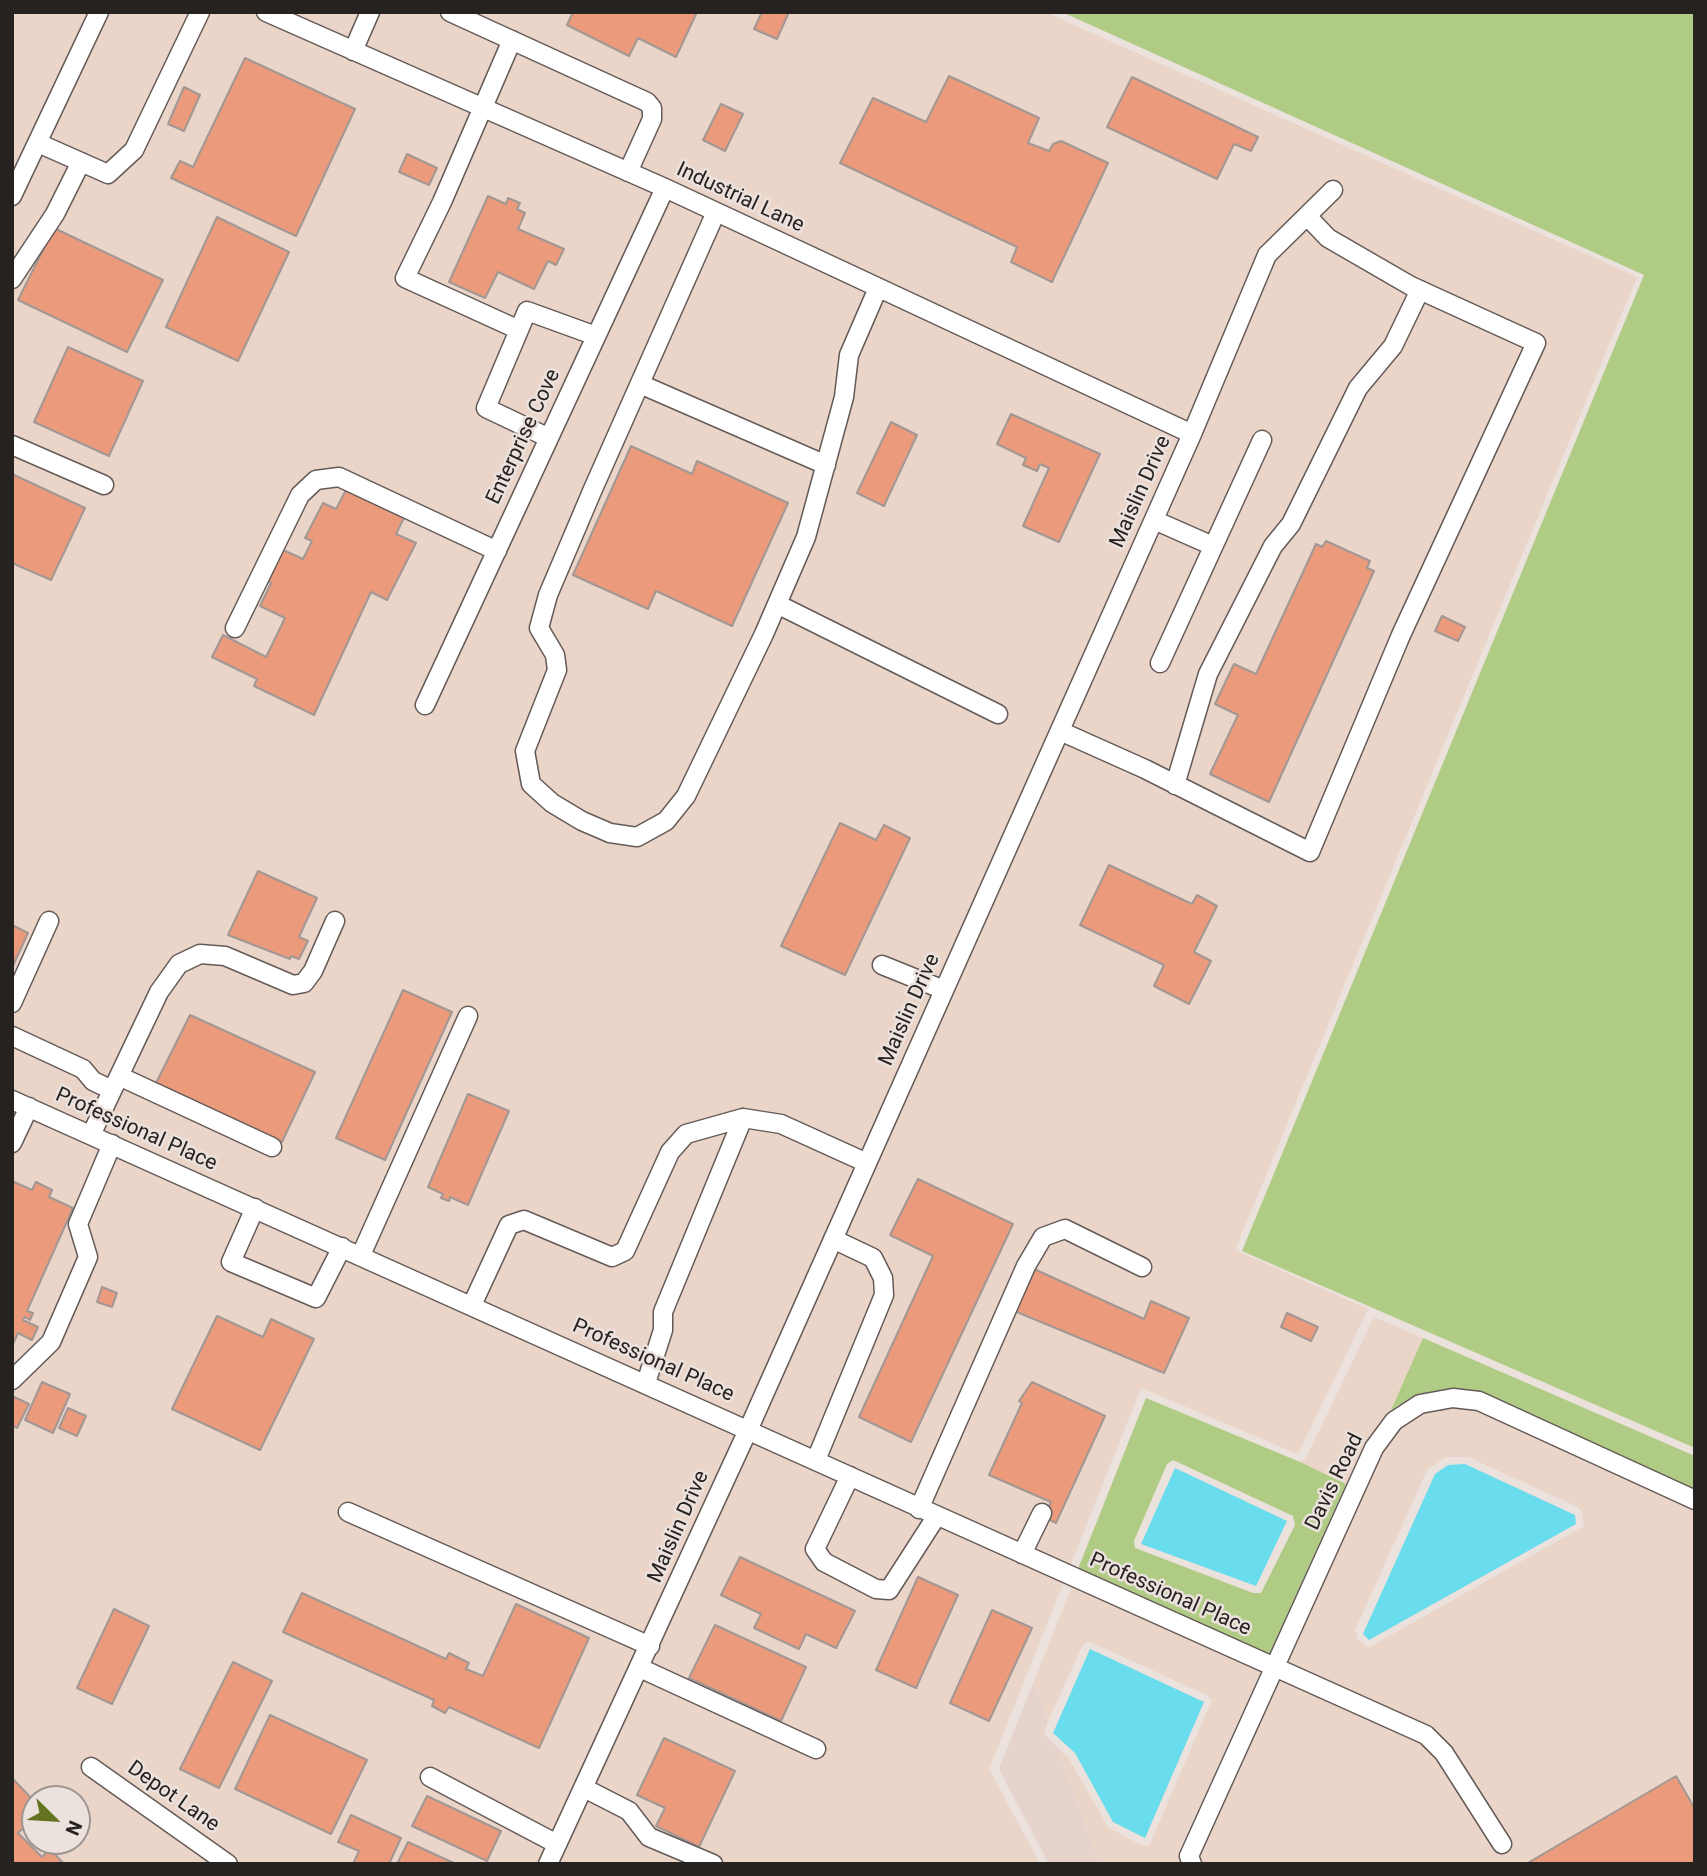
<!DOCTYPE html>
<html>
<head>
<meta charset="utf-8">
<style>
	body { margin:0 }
	#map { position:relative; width:1707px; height:1876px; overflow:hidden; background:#ebe1dd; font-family:Roboto,sans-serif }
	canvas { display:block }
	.frame { position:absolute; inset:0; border:14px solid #252220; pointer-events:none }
	.north { position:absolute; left:21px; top:1785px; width:70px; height:70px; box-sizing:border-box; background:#ebe1dd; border:2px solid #9c9591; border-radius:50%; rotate:114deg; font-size:19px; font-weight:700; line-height:28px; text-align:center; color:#252220 }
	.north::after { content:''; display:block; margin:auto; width:24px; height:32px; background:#64731f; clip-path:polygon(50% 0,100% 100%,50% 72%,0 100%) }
</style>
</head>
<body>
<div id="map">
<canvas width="1707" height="1876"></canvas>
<div class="frame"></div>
<div class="north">N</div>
</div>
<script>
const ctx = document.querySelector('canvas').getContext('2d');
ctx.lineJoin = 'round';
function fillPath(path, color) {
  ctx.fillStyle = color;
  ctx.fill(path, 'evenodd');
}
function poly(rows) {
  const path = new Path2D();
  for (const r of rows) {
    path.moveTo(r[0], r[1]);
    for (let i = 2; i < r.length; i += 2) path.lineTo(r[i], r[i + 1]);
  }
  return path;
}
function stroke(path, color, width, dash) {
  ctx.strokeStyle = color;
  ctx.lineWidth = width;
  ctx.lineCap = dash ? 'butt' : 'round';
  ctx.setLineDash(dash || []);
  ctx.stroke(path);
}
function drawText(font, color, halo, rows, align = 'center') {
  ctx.font = font + ' Roboto,sans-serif';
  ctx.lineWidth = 5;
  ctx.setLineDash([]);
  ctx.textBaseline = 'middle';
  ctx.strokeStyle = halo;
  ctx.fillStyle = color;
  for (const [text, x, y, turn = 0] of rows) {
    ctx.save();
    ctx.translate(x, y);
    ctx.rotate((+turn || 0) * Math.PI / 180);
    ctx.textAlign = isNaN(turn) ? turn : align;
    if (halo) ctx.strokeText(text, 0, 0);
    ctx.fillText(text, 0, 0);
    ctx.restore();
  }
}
fillPath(poly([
	[1034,1681,1048,1721,1044,1734,1058,1748,1099,1864,1049,1864,999,1769]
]), '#e6d3cc');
fillPath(poly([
	[12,12,1045,12,1637,277,1235,1250,1368,1309,1298,1454,1141,1388,989,1769,1040,1864,12,1864],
	[35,1799,77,1799,77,1841,35,1841],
	[1374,1317,1423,1338,1391,1410,1364,1444,1346,1484,1300,1462,1306,1458],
	[1454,1407,1477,1410,1695,1510,1695,1864,1202,1864,1199,1857,1382,1453,1401,1427,1425,1413],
	[1446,1457,1468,1457,1578,1507,1582,1512,1584,1526,1368,1648,1357,1639,1355,1630,1427,1470],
	[1072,1586,1261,1671,1179,1851,1182,1864,1099,1864,1058,1748,1068,1757,1108,1827,1141,1845,1149,1846,1212,1700,1207,1695,1088,1641,1082,1646,1048,1721,1034,1681]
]), '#ebd4c8');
fillPath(poly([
	[1062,12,1695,12,1695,1448,1242,1251,1644,275],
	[1423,1338,1695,1456,1695,1490,1483,1393,1450,1389,1417,1394,1391,1410],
	[1146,1398,1300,1462,1346,1484,1269,1655,1078,1569],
	[1173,1460,1293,1516,1295,1525,1261,1593,1253,1593,1135,1548,1134,1541,1167,1464]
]), '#b0cb83');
fillPath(poly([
	[1465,1464,1575,1515,1576,1524,1369,1640,1363,1634,1435,1474,1448,1465],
	[1175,1468,1287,1521,1256,1586,1141,1544],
	[1090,1649,1204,1702,1145,1838,1113,1822,1075,1753,1053,1733]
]), '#69dced');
const building = poly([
	[573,12,697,12,676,57,638,38,629,56,567,25,573,12],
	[762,12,789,12,777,39,754,29,762,12],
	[245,58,355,109,296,236,171,178,180,161,193,167,245,58],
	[949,76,1039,118,1028,143,1049,151,1053,144,1061,141,1108,163,1052,282,1011,262,1017,247,840,163,873,98,926,122,949,76],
	[1132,77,1258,137,1251,151,1234,144,1217,179,1107,127,1132,77],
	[184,87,200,95,184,131,168,124,184,87],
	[721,104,743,114,725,151,703,140,721,104],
	[407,154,437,168,429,185,399,172,407,154],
	[488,196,506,204,508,198,520,203,517,209,525,213,518,229,564,249,556,265,548,261,534,289,498,272,485,298,449,282,488,196],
	[217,217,289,252,238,361,166,327,217,217],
	[54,228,163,280,127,352,18,300,54,228],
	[68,347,143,381,109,456,34,422,68,347],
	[1011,414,1100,454,1059,542,1023,526,1049,468,1040,464,1037,471,1023,465,1026,458,997,444,1011,414],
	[891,422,917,435,884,506,857,493,891,422],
	[631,446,692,474,697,461,788,503,732,626,656,591,648,609,573,575,631,446],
	[12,474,85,508,51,580,12,563,12,474],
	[346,490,404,518,396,534,416,543,387,600,371,592,314,715,254,686,257,679,212,657,223,635,266,657,285,618,260,606,271,583,266,580,281,549,303,559,312,541,305,538,323,503,336,509,346,490],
	[1326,541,1370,561,1367,568,1374,571,1269,802,1210,774,1238,715,1215,704,1234,664,1256,674,1316,544,1322,547,1326,541],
	[1442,616,1465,627,1458,641,1435,631,1442,616],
	[840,823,876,840,884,825,910,838,845,975,781,946,840,823],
	[1109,865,1192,904,1197,895,1217,906,1194,952,1211,961,1189,1004,1154,986,1164,965,1080,925,1109,865],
	[258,871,317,898,299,937,308,941,299,959,291,956,290,959,228,935,258,871],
	[12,925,28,933,12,968,12,925],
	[403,990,452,1012,385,1160,336,1138,403,990],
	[190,1015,315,1072,282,1142,156,1083,190,1015],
	[468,1094,509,1111,468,1205,450,1197,449,1201,441,1198,443,1194,428,1187,468,1094],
	[918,1179,1013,1224,911,1442,859,1417,933,1256,890,1235,918,1179],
	[12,1181,32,1190,36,1182,52,1190,49,1197,73,1208,27,1311,33,1313,30,1320,25,1317,23,1320,38,1327,32,1340,18,1333,12,1346,12,1181],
	[1034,1269,1144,1319,1151,1301,1189,1318,1164,1373,1012,1310,1025,1280,1029,1282,1034,1269],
	[102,1287,117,1293,112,1307,97,1302,102,1287],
	[1287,1313,1318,1327,1311,1341,1281,1327,1287,1313],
	[217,1316,263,1337,271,1319,314,1339,260,1450,172,1409,217,1316],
	[42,1382,70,1394,53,1433,25,1420,42,1382],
	[1032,1382,1105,1416,1056,1523,1044,1517,1051,1502,989,1475,1022,1403,1019,1401,1032,1382],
	[12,1396,29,1404,17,1428,12,1425,12,1396],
	[68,1408,86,1416,77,1436,59,1428,68,1408],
	[740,1557,855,1611,836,1648,806,1634,799,1649,754,1628,761,1614,721,1595,740,1557],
	[918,1577,958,1595,916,1688,876,1670,918,1577],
	[302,1593,446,1659,449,1653,469,1663,466,1669,483,1676,516,1604,589,1638,539,1748,449,1707,445,1713,432,1706,434,1700,283,1632,302,1593],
	[114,1609,149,1626,112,1704,77,1688,114,1609],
	[992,1610,1032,1628,989,1721,950,1703,992,1610],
	[715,1625,806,1667,781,1721,689,1678,715,1625],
	[233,1662,272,1681,219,1788,180,1769,233,1662],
	[270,1715,367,1760,331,1834,235,1789,270,1715],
	[664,1738,735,1771,699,1847,656,1826,665,1808,637,1795,664,1738],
	[1676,1776,1695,1809,1695,1864,1526,1864,1676,1776],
	[13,1779,35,1802,35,1817,18,1833,42,1857,50,1849,64,1864,12,1864,13,1779],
	[427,1796,501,1831,487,1861,412,1826,427,1796],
	[351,1815,401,1838,389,1864,353,1864,359,1851,338,1842,351,1815],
	[408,1842,456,1864,397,1864,408,1842]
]);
fillPath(building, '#eb9b7b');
stroke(building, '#a19794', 2);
const minor = poly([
	[266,12,665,188,1192,434],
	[450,12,647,102,652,108,652,119,628,172],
	[512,40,442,202,405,278,519,330,486,408,549,438],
	[353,51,370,12],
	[38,143,108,174,134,150,200,12],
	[12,196,99,12],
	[716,212,593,489,548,595,539,628,555,655,557,670,525,751,531,784,552,803,582,821,610,833,637,837,666,821,686,796,764,634,806,537,844,397,849,355,878,288],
	[12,279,55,214,81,162],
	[519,330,527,311,596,336],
	[640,384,826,465],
	[12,445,104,485],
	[1154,520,1213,546],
	[777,604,998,714],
	[235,628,300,495,316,480,339,477,497,551],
	[1160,663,1262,440],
	[425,705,665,188],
	[1060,731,1145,769,1310,852,1401,635,1536,343,1411,286,1328,238,1307,216],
	[1175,785,1208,674,1273,546,1291,524,1358,388,1393,346,1420,290],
	[882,965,944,990],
	[12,1003,49,921],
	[12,1036,83,1069,93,1081,112,1090],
	[119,1076,272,1147],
	[12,1100,1426,1735,1444,1753,1502,1844],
	[91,1135,159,992,179,964,200,954,225,956,293,985,304,983,313,971,335,921],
	[12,1143,29,1107],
	[255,1208,231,1262,316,1298,342,1247],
	[361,1255,468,1016],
	[472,1305,509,1225,524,1220,612,1257,625,1251,670,1152,686,1134,743,1118,781,1124,867,1163],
	[12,1380,51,1342,88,1257,78,1224,112,1144],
	[646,1383,663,1330,663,1312,743,1118],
	[816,1460,884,1295,883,1278,873,1258,833,1239],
	[850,1476,815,1549,824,1562,876,1589,889,1590,936,1517],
	[919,1509,1026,1266,1043,1237,1065,1229,1142,1267],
	[348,1512,650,1646],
	[1022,1554,1042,1513],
	[640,1668,816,1749],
	[91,1767,228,1864],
	[430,1777,557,1844],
	[584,1788,629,1811,649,1837,713,1864],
	[548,1864,749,1428,1192,434,1267,255,1333,190],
	[1192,1864,1189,1856,1374,1448,1394,1421,1420,1404,1453,1398,1479,1401,1695,1500]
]);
stroke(minor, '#645b58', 21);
stroke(minor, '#fff', 18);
drawText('21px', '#252220', '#ebe1dd', [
	["Industrial Lane",740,198,25],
	["Enterprise Cove",524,437,-65],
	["Maislin Drive",1141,492,-66],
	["Maislin Drive",910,1010,-66],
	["Professional Place",136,1130,24],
	["Professional Place",653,1361,24],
	["Davis Road",1335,1482,-64],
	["Maislin Drive",679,1527,-66],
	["Professional Place",1170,1595,24],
	["Depot Lane",173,1797,35]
]);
</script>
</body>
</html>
